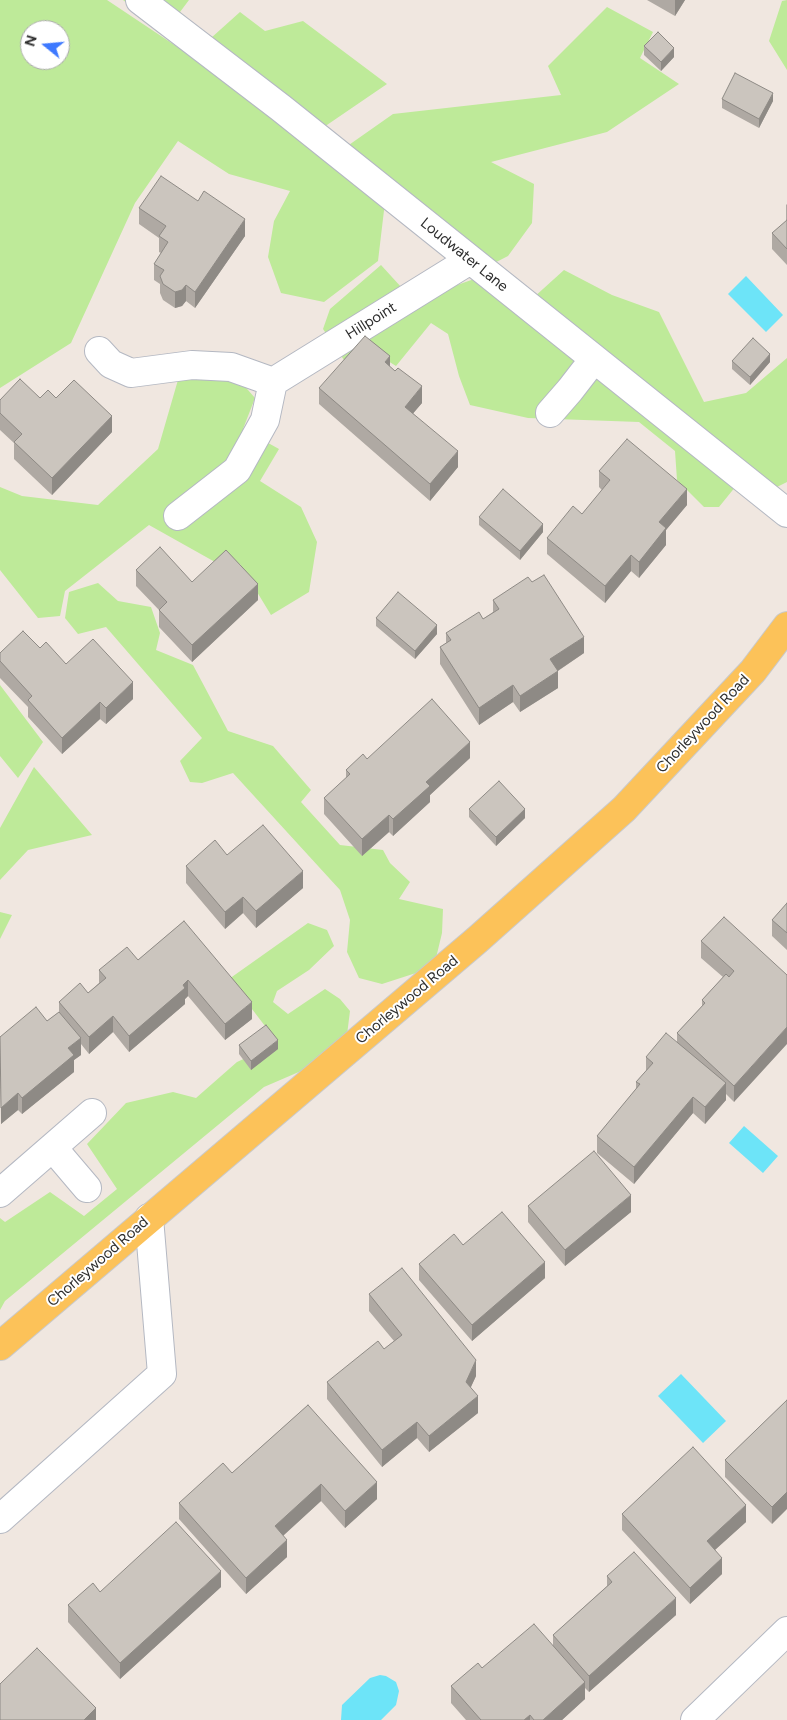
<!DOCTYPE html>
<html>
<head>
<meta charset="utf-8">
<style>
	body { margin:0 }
	#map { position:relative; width:787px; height:1720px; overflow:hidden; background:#f0e7e0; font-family:Figtree,sans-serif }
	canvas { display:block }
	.north { position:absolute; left:20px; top:20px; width:50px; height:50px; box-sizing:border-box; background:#fff; border:1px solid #ababab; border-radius:50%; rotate:287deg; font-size:14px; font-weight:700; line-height:20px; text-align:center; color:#2e2e2e }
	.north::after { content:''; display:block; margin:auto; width:18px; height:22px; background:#3e79ff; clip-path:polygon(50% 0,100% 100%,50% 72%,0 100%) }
</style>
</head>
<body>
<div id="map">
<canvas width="787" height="1720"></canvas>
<div class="north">N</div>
</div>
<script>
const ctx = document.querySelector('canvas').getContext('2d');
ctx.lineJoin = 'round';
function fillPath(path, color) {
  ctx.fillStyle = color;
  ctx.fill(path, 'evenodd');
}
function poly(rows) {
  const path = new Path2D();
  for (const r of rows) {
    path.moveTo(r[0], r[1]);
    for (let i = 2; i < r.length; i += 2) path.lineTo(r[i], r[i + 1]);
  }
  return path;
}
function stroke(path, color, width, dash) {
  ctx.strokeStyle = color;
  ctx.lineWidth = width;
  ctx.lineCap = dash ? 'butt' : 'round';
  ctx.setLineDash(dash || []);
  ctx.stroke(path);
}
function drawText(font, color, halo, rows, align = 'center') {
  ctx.font = font + ' Figtree,sans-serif';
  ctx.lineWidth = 4;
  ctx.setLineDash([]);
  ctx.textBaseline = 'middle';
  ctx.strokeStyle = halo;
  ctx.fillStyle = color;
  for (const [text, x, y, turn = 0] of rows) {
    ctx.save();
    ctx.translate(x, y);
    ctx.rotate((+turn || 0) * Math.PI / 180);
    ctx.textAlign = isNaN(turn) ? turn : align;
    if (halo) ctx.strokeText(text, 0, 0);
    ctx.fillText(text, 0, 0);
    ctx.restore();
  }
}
fillPath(poly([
	[0,0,107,0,191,56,385,202,378,261,324,302,281,293,268,257,274,221,290,191,229,174,178,141,135,203,71,343,0,388],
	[30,30,60,30,60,60,30,60],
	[123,0,189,0,180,12,211,38,240,12,265,31,303,21,387,84,324,127,346,147,393,114,561,95,548,66,607,7,653,32,640,58,679,84,607,132,491,162,534,184,532,223,508,256,471,275],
	[787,0,787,70,769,41,782,1],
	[381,265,402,288,443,290,477,278,533,298,564,270,612,295,659,312,704,402,746,393,787,358,787,482,777,487,736,486,719,507,704,507,677,480,675,451,639,422,528,418,470,405,459,376,448,334,431,323,396,366,375,353,346,363,323,329,330,309],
	[180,373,234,374,255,398,243,429,279,449,260,481,301,507,317,542,309,592,271,615,240,564,215,562,149,525,65,591,60,616,38,618,0,570,0,487,22,496,98,505,158,449],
	[98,583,118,601,151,607,160,633,156,650,193,665,228,731,273,746,311,790,301,802,340,845,383,850,390,863,410,882,399,899,443,909,442,933,436,958,416,973,382,984,359,978,347,952,350,920,340,890,233,773,202,783,190,782,180,761,202,738,106,627,78,634,65,618,69,592],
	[0,685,43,742,18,778,0,756],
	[34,767,92,835,28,850,0,880,0,828],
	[0,912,12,915,0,939],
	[308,923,327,930,334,946,309,970,277,991,273,1002,288,1014,325,989,340,999,350,1011,347,1035,315,1065,264,1087,5,1301,0,1310,0,1218,5,1222,50,1192,84,1216,117,1189,87,1144,126,1103,173,1092,196,1098,237,1062,278,1043,229,979]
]), '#beea99');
fillPath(poly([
	[746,276,783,315,766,332,728,294],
	[744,1126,778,1156,763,1173,729,1143],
	[681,1374,726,1421,703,1443,658,1396],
	[380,1675,386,1676,396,1682,399,1691,396,1705,381,1720,341,1720,342,1705,370,1678]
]), '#6de4f8');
const minor = poly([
	[140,0,281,108,787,513],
	[99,351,111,364,131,373,192,365,231,367,273,382,470,260],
	[550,413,570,390,594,359],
	[178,516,237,470,265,420,273,382],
	[53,1148,87,1188],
	[0,1193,92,1113],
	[0,1519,162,1374,149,1218],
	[695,1720,787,1631]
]);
const major = poly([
	[0,1346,477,940,624,809,753,671,787,626]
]);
stroke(minor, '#b4b8c2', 30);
stroke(major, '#c9c9c9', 30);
stroke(minor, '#fff', 28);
stroke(major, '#fcc259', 28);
fillPath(poly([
	[647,0,685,0,675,16],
	[644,46,674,57,661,71,644,55],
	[722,99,773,101,759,128,722,108],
	[787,204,787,265,772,249,772,233,786,221,786,205],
	[139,208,245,236,195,308,186,301,182,306,175,308,163,300,160,293,160,284,154,280,154,264,161,253,159,252,159,238,139,224],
	[732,361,770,362,750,385,732,369],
	[390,367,422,403,413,413,458,467,430,501,319,404,319,388],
	[40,398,56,398,112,432,52,495,14,459,14,443,0,430,0,400],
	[599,471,687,505,666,530,666,545,639,578,631,571,605,603,547,554,547,538,582,514,602,490,599,487],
	[479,517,543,532,520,560,479,525],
	[136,570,192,582,258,600,192,662,159,627,159,610,136,586],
	[532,582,584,653,558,671,558,688,520,712,513,702,479,725,440,664,440,647,446,643,446,633,483,619,493,612,493,600],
	[376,618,437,634,415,659,376,626],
	[40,648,66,664,133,699,106,724,100,719,62,754,28,717,28,707,0,678,0,653],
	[470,758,430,795,430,802,393,836,389,832,362,856,324,814,324,798,346,778,346,770,367,759],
	[469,809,525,818,496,846,469,817],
	[227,855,303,888,256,928,243,913,225,929,186,883,186,866],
	[787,903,787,950,772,936,772,920],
	[184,921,252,1019,225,1040,188,996,185,999,185,1004,129,1052,113,1032,89,1054,81,1044,81,1055,74,1060,74,1072,22,1114,18,1110,1,1124,0,1037,47,1021,59,1012,59,1002,88,993,99,983,99,970,138,960],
	[701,941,787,975,734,1102,726,1094,726,1100,705,1124,693,1113,634,1184,597,1153,597,1136,636,1089,636,1082,646,1071,646,1057,677,1043,677,1033,702,1006,702,1000,723,977,701,958],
	[239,1045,278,1049,251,1070,239,1054],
	[528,1206,631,1212,565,1266,528,1222],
	[463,1245,545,1278,472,1341,419,1280,419,1264],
	[369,1294,476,1376,470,1388,478,1413,429,1452,417,1438,382,1467,327,1399,327,1382,384,1349,394,1341,369,1311],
	[787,1400,772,1524,725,1477,725,1460],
	[308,1405,377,1499,345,1528,321,1501,283,1536,287,1557,246,1594,179,1519,179,1503,232,1473],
	[622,1514,746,1522,715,1550,722,1574,690,1604,622,1530],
	[607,1576,676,1615,589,1692,585,1688,585,1699,562,1720,466,1720,451,1703,451,1686,482,1668,553,1645,553,1635,607,1586],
	[221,1587,120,1679,68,1622,68,1605,100,1592]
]), '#afa9a3');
fillPath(poly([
	[675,0,685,0,675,16],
	[674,48,674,57,661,71,661,62],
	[773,93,773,101,759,128,759,119],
	[245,219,245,236,195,308,195,292],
	[186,285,186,301,182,306,175,308,175,292],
	[770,354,770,362,750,385,750,377],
	[390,356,390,372,385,362],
	[422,386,422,403,405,423,405,407],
	[112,416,112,432,52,495,52,478],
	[458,451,458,467,430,501,430,484],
	[687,489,687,505,666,530,666,545,639,578,639,562,659,522],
	[543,524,543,532,520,560,520,551],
	[631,555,631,571,605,603,605,586],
	[258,584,258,600,192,662,192,645],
	[437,625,437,634,415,659,415,651],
	[584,637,584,653,550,676,550,659],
	[558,671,558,688,520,712,520,696],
	[133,682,133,699,106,724,106,708],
	[513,685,513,702,479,725,479,708],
	[100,702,100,719,62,754,62,738],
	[470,742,470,758,430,795,430,802,393,836,393,819,426,782],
	[525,809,525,818,496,846,496,837],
	[389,815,389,832,362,856,362,839],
	[303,871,303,888,256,928,256,911],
	[243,897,243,913,225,929,225,912],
	[188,980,188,996,185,999,185,1004,129,1052,129,1036],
	[252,1002,252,1019,225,1040,225,1024],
	[113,1016,113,1032,89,1054,89,1037],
	[787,1027,787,1044,734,1102,734,1086],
	[81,1038,81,1055,74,1060,74,1072,22,1114,22,1098,68,1048],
	[278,1040,278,1049,251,1070,251,1061],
	[726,1083,726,1100,705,1124,705,1107],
	[18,1093,18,1110,1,1124,1,1108],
	[693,1097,693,1113,634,1184,634,1167],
	[631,1195,631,1212,565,1266,565,1250],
	[545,1262,545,1278,472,1341,472,1325],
	[476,1360,476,1376,466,1398,466,1382],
	[478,1396,478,1413,429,1452,429,1436],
	[417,1422,417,1438,382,1467,382,1450],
	[377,1482,377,1499,345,1528,345,1511],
	[321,1484,321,1501,275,1543,275,1526],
	[787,1492,787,1509,772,1524,772,1507],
	[746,1505,746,1522,707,1557,707,1541],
	[287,1540,287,1557,246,1594,246,1578],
	[722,1558,722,1574,690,1604,690,1588],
	[221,1571,221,1587,120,1679,120,1663],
	[676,1598,676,1615,589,1692,589,1676],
	[585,1682,585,1699,562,1720,543,1720],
	[96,1708,96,1720,84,1720],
	[530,1715,530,1720,524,1720]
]), '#8e8a85');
const building = poly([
	[658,32,674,48,661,62,644,46,658,32],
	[735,73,773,93,759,119,722,99,735,73],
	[161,176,198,201,204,191,245,219,195,292,186,285,182,290,175,292,163,284,160,276,164,270,154,264,168,242,159,236,166,226,139,208,161,176],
	[787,220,787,249,772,233,787,220],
	[365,336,390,356,385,362,395,371,398,368,422,386,405,407,458,451,430,484,319,388,365,336],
	[753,338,770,354,750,377,732,361,753,338],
	[20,379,40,398,48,390,56,398,74,380,112,416,52,478,14,442,22,434,0,413,0,400,20,379],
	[627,439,687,489,659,522,666,528,639,562,631,555,605,586,547,538,573,506,582,514,610,480,599,471,627,439],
	[503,489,543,524,520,551,479,517,503,489],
	[160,547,192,582,226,550,258,584,192,645,159,610,167,602,136,570,160,547],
	[544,575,584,637,550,659,558,671,520,696,513,685,479,708,440,647,451,640,446,633,479,612,483,619,499,609,493,600,528,577,532,582,544,575],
	[398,592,437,625,415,651,376,618,398,592],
	[23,631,40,648,46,642,66,664,93,639,133,682,106,708,100,702,62,738,28,700,32,696,0,661,0,653,23,631],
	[432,699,470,742,426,782,430,786,393,819,389,815,362,839,324,798,350,774,346,770,363,754,367,759,432,699],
	[499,781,525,809,496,837,469,809,499,781],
	[263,825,303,871,256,911,243,897,225,912,186,866,215,840,227,855,263,825],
	[787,903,787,933,772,920,787,903],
	[724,917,787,975,787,1027,734,1086,677,1033,705,1003,702,1000,726,974,729,977,734,971,701,941,724,917],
	[184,921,252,1002,225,1024,188,980,183,985,185,988,129,1036,113,1016,89,1037,59,1002,80,983,88,993,106,978,99,970,127,947,138,960,184,921],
	[36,1007,47,1021,59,1012,81,1038,68,1048,74,1055,22,1098,18,1093,1,1108,0,1037,36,1007],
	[266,1025,278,1040,251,1061,239,1045,266,1025],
	[666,1033,726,1083,705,1107,693,1097,634,1167,597,1136,640,1084,636,1082,653,1063,646,1057,666,1033],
	[594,1151,631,1195,565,1250,528,1206,594,1151],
	[502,1212,545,1262,472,1325,419,1264,454,1234,463,1245,502,1212],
	[402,1268,476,1360,466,1382,478,1396,429,1436,417,1422,382,1450,327,1382,378,1341,384,1349,402,1335,369,1294,402,1268],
	[787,1400,787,1492,772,1507,725,1460,787,1400],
	[308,1405,377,1482,345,1511,321,1484,275,1526,287,1540,246,1578,179,1503,223,1463,232,1473,308,1405],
	[693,1447,746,1505,707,1541,722,1558,690,1588,622,1514,693,1447],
	[176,1522,221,1571,120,1663,68,1605,93,1583,100,1592,176,1522],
	[634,1552,676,1598,589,1676,553,1635,612,1582,607,1576,634,1552],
	[534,1624,585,1682,543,1720,534,1720,530,1715,524,1720,481,1720,451,1686,478,1663,482,1668,534,1624],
	[37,1648,96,1708,84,1720,0,1720,0,1684,37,1648]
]);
fillPath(building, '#cbc5be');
stroke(building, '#8e8a85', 1);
drawText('15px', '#2e2e2e', '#fff', [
	["Loudwater Lane",464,255,39],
	["Hillpoint",371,321,-32],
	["Chorleywood Road",703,724,-47],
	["Chorleywood Road",407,1000,-40],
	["Chorleywood Road",98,1262,-41]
]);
</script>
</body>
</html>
